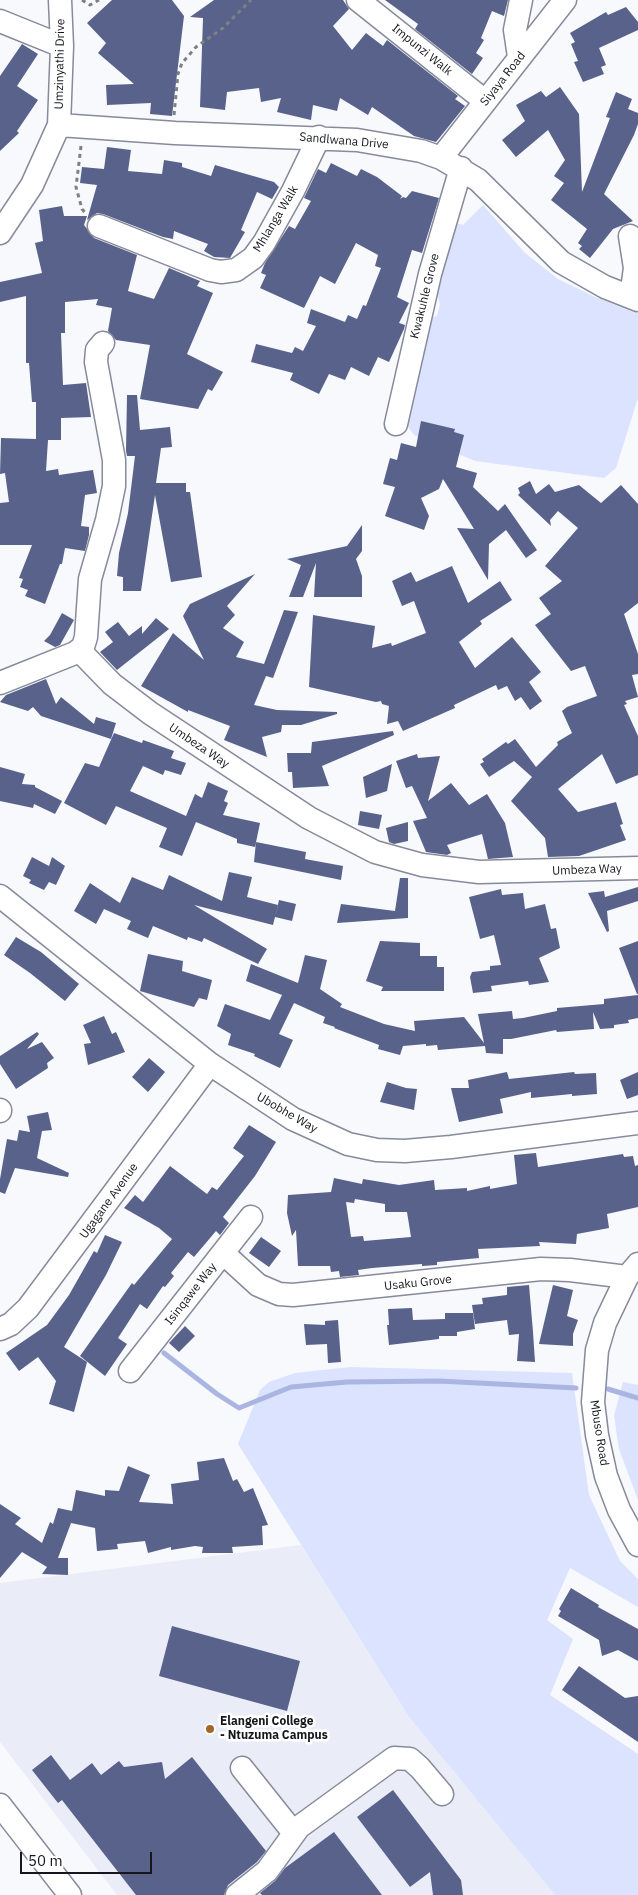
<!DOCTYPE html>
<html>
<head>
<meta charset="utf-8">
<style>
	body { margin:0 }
	#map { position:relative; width:638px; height:1895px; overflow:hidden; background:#f8f9fd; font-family:"IBM Plex Sans",sans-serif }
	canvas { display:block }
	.scale { position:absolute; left:20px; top:1852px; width:132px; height:22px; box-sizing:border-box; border:2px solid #15171d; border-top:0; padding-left:6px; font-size:15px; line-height:18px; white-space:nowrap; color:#15171d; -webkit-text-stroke:4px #fff; paint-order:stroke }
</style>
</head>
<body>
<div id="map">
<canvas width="638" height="1895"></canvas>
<div class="scale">50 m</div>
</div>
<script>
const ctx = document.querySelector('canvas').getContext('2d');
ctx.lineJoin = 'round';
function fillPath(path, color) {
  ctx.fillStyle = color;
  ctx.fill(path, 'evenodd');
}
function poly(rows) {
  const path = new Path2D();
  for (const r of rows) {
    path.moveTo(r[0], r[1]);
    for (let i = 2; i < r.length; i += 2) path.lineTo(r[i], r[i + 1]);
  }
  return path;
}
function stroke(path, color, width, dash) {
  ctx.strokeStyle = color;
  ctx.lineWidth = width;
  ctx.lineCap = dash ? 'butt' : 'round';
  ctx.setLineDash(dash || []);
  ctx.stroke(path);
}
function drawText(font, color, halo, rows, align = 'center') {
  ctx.font = font + ' "IBM Plex Sans",sans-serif';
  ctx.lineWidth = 5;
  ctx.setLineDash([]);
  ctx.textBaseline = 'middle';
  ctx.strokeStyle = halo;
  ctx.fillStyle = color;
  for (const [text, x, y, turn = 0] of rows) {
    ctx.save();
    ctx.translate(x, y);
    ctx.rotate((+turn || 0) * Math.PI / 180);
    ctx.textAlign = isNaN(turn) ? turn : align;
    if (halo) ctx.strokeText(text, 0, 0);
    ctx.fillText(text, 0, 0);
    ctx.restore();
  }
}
fillPath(poly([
	[301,1545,409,1717,555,1895,117,1895,0,1742,0,1583]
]), '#eaedf7');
fillPath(poly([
	[483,205,525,253,558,279,595,297,638,314,638,398,616,468,604,478,475,461,414,435,404,421,426,320,437,316,440,304,434,284,452,222,463,225],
	[350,1367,572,1373,589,1495,620,1561,638,1579,638,1607,570,1568,547,1620,573,1639,550,1695,638,1754,638,1895,555,1895,409,1717,238,1444,260,1390,269,1382,295,1373],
	[623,1382,638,1385,638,1500,619,1449,614,1416]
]), '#dbe3fe');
stroke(poly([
	[164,1353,217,1394,239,1408,291,1387,347,1382,439,1381,576,1388],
	[608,1389,638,1398]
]), '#aab5e2', 5);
fillPath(poly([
	[112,0,172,0,184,16,172,116,150,114,151,103,107,105,106,85,134,84,98,53,106,43,87,23],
	[214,0,343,0,349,9,333,26,352,50,366,33,383,46,387,40,458,96,455,99,465,106,436,142,414,136,372,107,368,115,340,98,337,111,313,105,311,120,277,112,281,98,261,102,259,88,227,92,225,110,200,107,203,18,190,17],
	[385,0,508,0,504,16,492,11,481,38,484,40,476,53,483,58,472,74,415,29,418,24],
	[626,7,638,22,638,30,599,48,606,65,601,67,604,74,583,82,574,62,578,61,571,44,575,42,570,33,606,12,608,15],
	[22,44,38,54,17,86,38,100,17,131,19,133,0,151,0,76],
	[560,87,579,114,582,192,610,118,606,117,616,92,632,99,628,109,638,113,638,124,634,135,604,194,633,221,613,229,590,258,579,249,582,246,578,243,587,229,551,200,564,183,554,176,565,160,548,130,516,157,502,140,525,121,516,105,541,91,546,97],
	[107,147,131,150,128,171,162,174,164,160,182,163,182,167,211,176,215,165,274,182,279,187,272,199,257,192,241,230,245,232,230,258,214,257,204,251,208,244,174,231,173,239,163,237,103,214,97,213,87,220,97,185,80,183,82,167,104,169],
	[331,163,357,176,361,169,377,177,402,196,400,199,403,197,406,198,412,191,439,198,422,253,412,250,397,297,409,303,399,323,405,325,404,329,389,362,378,357,369,376,351,367,345,380,329,374,319,394,290,380,293,373,251,362,256,344,292,353,295,347,303,351,316,326,307,323,311,309,345,322,348,315,357,319,363,305,366,306,381,268,375,266,378,255,356,243,335,284,320,276,304,308,260,288,266,275,261,273,265,263,289,226,295,229,311,201,304,198,318,169,326,173],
	[62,206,64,216,87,216,84,225,94,238,137,255,128,291,154,299,169,268,200,281,197,286,213,293,187,354,223,372,212,391,208,389,198,409,140,399,150,345,116,340,108,331,112,308,96,305,98,299,65,302,65,333,61,333,63,385,86,383,91,417,61,418,61,440,48,440,46,471,58,469,59,475,93,470,97,493,85,495,81,526,89,527,89,535,85,551,65,548,62,564,60,564,45,604,25,596,28,590,20,587,23,579,19,578,32,545,0,545,0,503,9,502,5,473,0,474,1,438,36,439,36,402,32,402,29,363,26,363,26,296,0,302,0,282,42,273,35,243,43,241,39,210],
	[127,395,137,395,140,430,170,427,172,447,161,448,156,483,186,483,186,492,190,492,202,577,171,582,155,495,141,591,123,591,123,577,117,576,119,553,128,513,135,456,127,456,126,451],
	[421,421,455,429,454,432,464,435,456,467,477,473,473,487,498,511,505,504,537,550,526,558,506,530,489,544,488,580,457,528,474,529,443,479,439,489,421,498,429,516,424,530,385,516,395,487,383,484,390,458,397,460,401,443,416,447],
	[530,481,536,494,549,484,555,492,579,485,601,503,621,485,638,504,638,603,624,614,638,654,638,674,632,675,638,697,625,701,627,704,624,705,638,736,638,775,616,784,602,754,558,789,578,812,616,802,623,824,620,825,626,840,579,856,548,857,545,838,511,801,532,777,514,761,489,777,480,764,484,762,482,759,506,742,508,744,515,739,536,767,558,745,557,742,572,733,562,711,567,707,597,696,585,666,571,671,535,625,551,614,539,598,562,581,545,566,578,528,558,511,550,520,551,526,518,495,520,493,518,488],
	[362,525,362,551,356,559,362,576,362,597,314,597,316,563,303,597,289,597,301,565,287,559,347,546],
	[452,566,468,603,500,581,512,600,480,621,482,624,459,642,475,668,512,637,541,672,529,682,542,701,530,710,521,697,515,701,507,686,498,690,496,685,454,705,455,708,403,731,398,721,387,724,389,706,382,704,381,701,376,702,309,687,313,615,375,626,372,648,391,643,392,646,426,633,414,601,402,606,392,581,411,572,416,582],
	[255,574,227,606,235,615,223,628,244,642,236,657,264,664,284,610,298,612,273,678,266,676,254,705,277,710,337,712,337,714,301,725,282,725,281,732,262,737,267,757,224,740,230,726,188,710,188,712,141,686,173,633,204,660,183,616,190,604],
	[62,613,74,620,60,645,55,647,44,641,50,635],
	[156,618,169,629,117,670,100,652,113,642,105,632,118,622,129,636,142,626,142,634],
	[46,679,56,704,61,697,94,724,96,717,116,723,111,739,41,716,33,707,28,711,0,702,6,695],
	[393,731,394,735,322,766,329,786,293,788,292,772,288,772,287,753,311,753,312,742],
	[114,733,142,743,143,740,174,751,171,758,186,763,181,775,165,770,163,775,143,766,130,791,186,816,195,794,202,798,208,782,228,791,224,801,228,803,223,815,260,823,255,847,237,843,237,839,196,822,182,856,159,847,167,828,116,806,106,825,64,803,85,763,99,767],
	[417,754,418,758,440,756,428,801,451,783,469,805,487,794,505,823,513,857,488,859,482,834,447,845,451,853,447,855,426,852,413,821,427,818,412,786,406,788,396,761],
	[392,764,387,791,366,798,363,777],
	[0,767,25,774,22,784,35,785,35,787,62,801,55,814,34,804,33,808,0,801],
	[360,811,382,815,379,829,358,825],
	[408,822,408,841,394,844,389,842,386,828],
	[256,842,306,852,305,859,343,866,341,880,254,862],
	[32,857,49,866,52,857,65,866,56,885,49,882,44,890,29,883,31,880,23,876],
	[229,872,252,877,247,897,278,905,273,925,194,905,267,949,258,964,204,938,202,942,188,937,187,940,153,926,148,938,127,929,131,921,104,909,96,924,74,911,90,883,120,903,132,877,163,890,169,875,222,901],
	[400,878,408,878,408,918,337,923,341,904,395,911],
	[638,887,638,901,607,911,609,931,607,932,588,893,604,891,605,897],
	[501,889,502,895,523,893,525,909,545,904,551,929,556,928,560,948,539,958,549,982,529,985,528,981,491,986,492,991,473,993,470,977,472,972,490,970,490,966,501,965,494,935,480,939,469,897],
	[279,900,296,904,292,921,275,917],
	[16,937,41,952,79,984,65,1001,30,973,4,955],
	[380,941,420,943,420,956,437,956,437,967,444,967,444,991,381,991,383,987,366,981],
	[638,941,638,994,637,994,619,948],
	[148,954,183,961,182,971,212,980,207,1000,199,998,194,1007,140,991],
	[305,955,327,960,320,989,342,1004,340,1007,384,1024,415,1031,414,1021,464,1017,484,1043,478,1014,512,1011,513,1019,523,1018,557,1011,557,1008,604,1004,604,999,638,995,638,1018,628,1020,629,1023,614,1025,614,1028,600,1029,593,1012,594,1029,557,1032,556,1030,511,1039,503,1039,503,1054,486,1053,485,1046,438,1050,437,1045,426,1046,426,1044,403,1046,400,1055,378,1049,379,1045,334,1028,335,1027,323,1023,325,1017,294,1003,279,1034,293,1040,280,1068,254,1056,255,1054,228,1045,231,1034,217,1026,225,1004,270,1020,282,995,246,981,251,964,298,983],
	[104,1016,112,1034,116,1032,125,1052,88,1065,84,1044,91,1043,83,1025],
	[37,1032,39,1034,27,1049,42,1042,54,1058,47,1063,48,1068,16,1089,0,1064,0,1056],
	[149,1058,165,1072,148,1092,132,1077],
	[507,1072,509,1079,574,1072,575,1074,596,1073,597,1094,572,1096,572,1094,531,1098,531,1092,500,1099,503,1113,459,1122,451,1088,469,1088,468,1080],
	[638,1072,638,1095,627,1099,620,1080],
	[387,1082,406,1088,417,1089,414,1110,380,1102],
	[48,1112,52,1130,42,1131,37,1158,69,1173,68,1177,15,1168,5,1194,0,1192,0,1179,7,1139,17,1141,19,1130,30,1132,27,1116],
	[249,1125,276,1142,255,1176,223,1217,229,1223,220,1235,216,1231,194,1257,188,1252,171,1273,174,1276,165,1287,163,1286,147,1309,140,1304,118,1338,127,1344,105,1376,80,1356,132,1283,134,1285,172,1239,159,1228,124,1208,135,1195,143,1202,170,1166,207,1194,212,1187,217,1190,244,1156,233,1148],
	[536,1153,538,1167,623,1154,624,1157,633,1156,635,1166,638,1165,638,1207,607,1214,609,1228,577,1234,576,1244,539,1242,540,1246,478,1249,479,1258,437,1262,437,1265,422,1266,422,1264,372,1268,358,1270,359,1275,340,1277,339,1271,331,1272,330,1266,298,1266,296,1230,292,1236,287,1213,288,1195,331,1192,334,1178,362,1184,363,1179,399,1185,434,1180,435,1190,467,1188,467,1191,490,1186,490,1189,517,1184,514,1155],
	[355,1199,385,1204,385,1212,407,1212,411,1237,364,1241,363,1236,351,1237,346,1202,354,1203],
	[105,1235,122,1242,106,1275,64,1347,87,1362,74,1412,49,1404,56,1381,38,1357,19,1371,6,1353,47,1325,69,1295,94,1251,97,1253],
	[261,1237,281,1251,269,1267,249,1253],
	[529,1285,533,1332,535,1362,517,1361,519,1334,509,1335,507,1320,475,1324,472,1305,483,1304,482,1298,507,1295,507,1287],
	[553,1285,573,1290,567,1316,578,1320,573,1334,573,1346,539,1344],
	[412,1308,413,1320,445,1319,445,1313,473,1313,475,1329,457,1332,457,1336,439,1336,439,1339,389,1345,387,1325,389,1325,388,1309],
	[338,1320,341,1362,328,1363,327,1344,306,1345,304,1324,325,1325,325,1321],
	[185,1326,195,1336,179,1352,169,1343],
	[224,1458,233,1481,237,1479,244,1492,253,1488,268,1525,262,1526,263,1545,232,1547,233,1553,202,1553,203,1547,195,1546,171,1550,171,1547,148,1553,145,1541,117,1544,118,1549,97,1551,95,1528,71,1523,58,1558,68,1558,68,1575,42,1574,47,1567,22,1552,0,1578,0,1504,21,1518,15,1524,42,1543,50,1522,53,1524,58,1508,72,1511,76,1490,105,1496,105,1490,119,1491,128,1466,150,1475,139,1502,173,1504,171,1484,199,1480,197,1462],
	[571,1588,599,1605,598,1607,638,1629,638,1661,618,1650,602,1656,599,1640,558,1616,561,1611,559,1609],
	[172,1626,300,1661,287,1711,159,1676],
	[579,1666,625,1698,638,1696,638,1742,562,1690],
	[51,1755,70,1780,92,1763,101,1775,119,1761,124,1767,162,1762,165,1779,192,1757,266,1851,257,1862,228,1885,224,1895,136,1895,62,1800,58,1803,32,1770],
	[393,1790,461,1880,463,1895,433,1895,430,1872,410,1887,357,1817],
	[334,1832,382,1895,262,1895,260,1893,275,1881,285,1868]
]), '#58628b');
const minor = poly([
	[358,0,485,101],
	[0,21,62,46],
	[519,57,515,30,521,0],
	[59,125,175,133,357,140,421,151,441,158,478,180,561,262,605,287,638,300],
	[441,158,565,0],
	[99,226,210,270,221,272,236,270,253,258,264,243,293,191,319,137],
	[0,233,32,185,59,125,62,46,60,0],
	[630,236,635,268,631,297],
	[396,424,430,274,461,168],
	[79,650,112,684,150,713,309,818,375,852,422,865,479,872,638,868],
	[0,683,75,653,83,647,86,637,90,579,107,520,114,486,114,460,96,362,97,350,103,343],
	[0,896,210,1064,293,1119,348,1144,377,1150,405,1151,451,1147,638,1123],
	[0,1110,0,1111],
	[223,1253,258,1285,279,1294,293,1295,541,1269,570,1270,627,1277],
	[638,1264,627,1277,605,1323,597,1350,593,1402,597,1435,606,1476,619,1510,638,1545],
	[0,1329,11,1324,28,1308,210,1064],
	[130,1371,251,1217],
	[242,1768,293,1832],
	[0,1805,70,1895],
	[237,1895,267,1871,299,1827,394,1758,410,1759,420,1768,442,1794]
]);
stroke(minor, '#868a9a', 25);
stroke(poly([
	[82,0,90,5,99,0],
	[174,115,178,74,182,63,196,47,223,28,251,0],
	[81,146,76,187,82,209,86,214]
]), '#7e8085', 3, [4, 4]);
stroke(minor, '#fff', 22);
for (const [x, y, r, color] of [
	[210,1729,5,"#a16627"]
]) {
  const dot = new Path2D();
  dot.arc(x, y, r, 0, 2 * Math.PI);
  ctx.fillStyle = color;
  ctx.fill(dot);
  stroke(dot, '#fff', 2);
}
drawText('12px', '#15171d', '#fff', [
	["Impunzi Walk",422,50,39],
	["Umzinyathi Drive",60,64,-89],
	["Siyaya Road",503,79,-52],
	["Sandlwana Drive",344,141,5],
	["Mhlanga Walk",276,219,-59],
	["Kwakuhle Grove",425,296,-76],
	["Umbeza Way",199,746,34],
	["Umbeza Way",587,870,-2],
	["Ubobhe Way",287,1113,30],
	["Ugagane Avenue",109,1201,-54],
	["Usaku Grove",418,1283,-6],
	["Isinqawe Way",191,1294,-52],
	["Mbuso Road",599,1433,81]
]);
drawText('bold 12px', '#15171d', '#fff', [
	["Elangeni College",220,1722],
	["- Ntuzuma Campus",220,1736]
], 'left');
</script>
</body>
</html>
